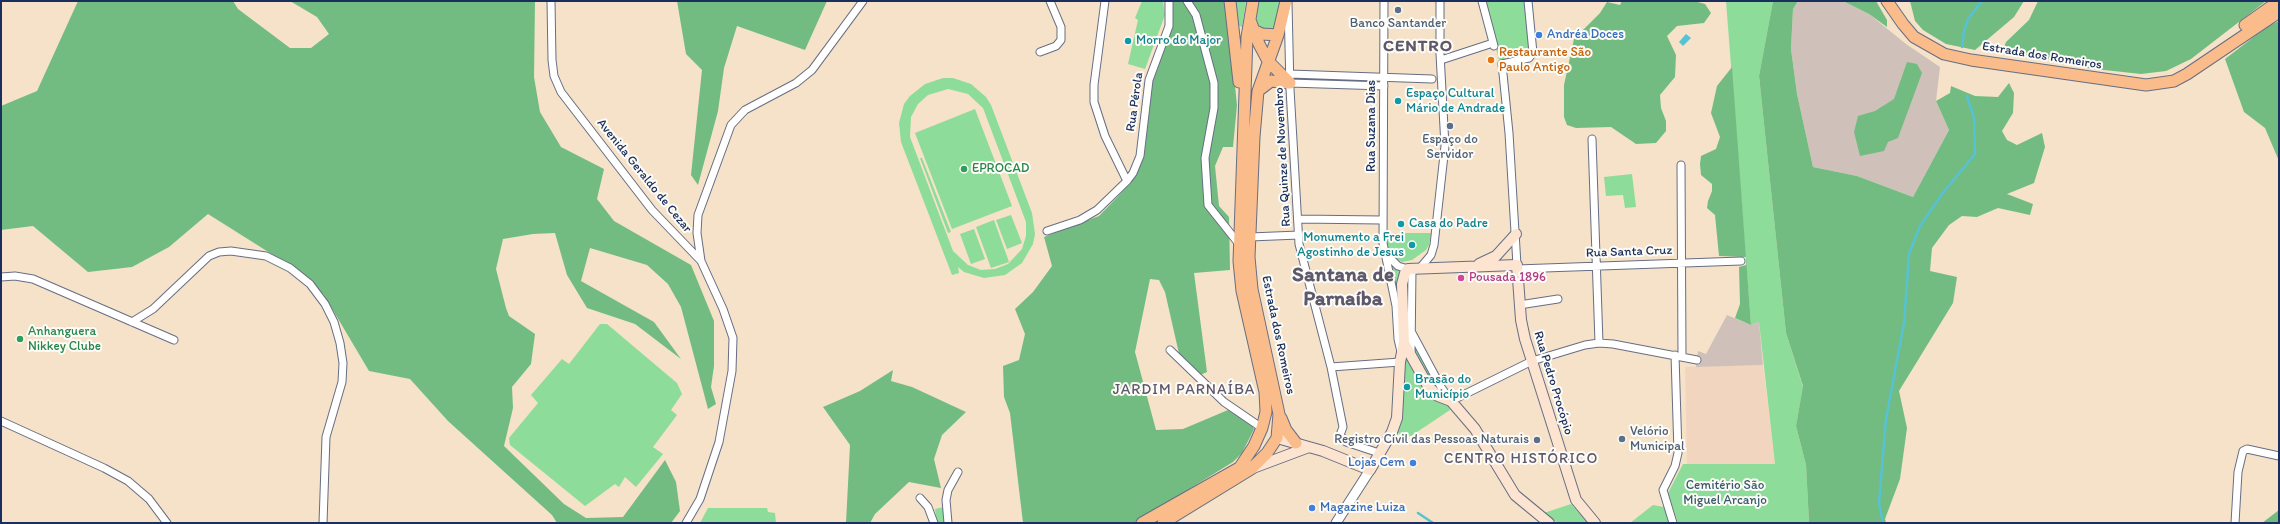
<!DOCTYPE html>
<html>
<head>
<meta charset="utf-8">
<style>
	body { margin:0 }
	#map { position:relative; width:2280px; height:524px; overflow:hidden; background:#f5e2c8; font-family:Itim,sans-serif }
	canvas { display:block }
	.frame { position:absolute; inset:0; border:2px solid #1b2f5e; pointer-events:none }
</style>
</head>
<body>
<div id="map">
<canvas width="2280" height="524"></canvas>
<div class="frame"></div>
</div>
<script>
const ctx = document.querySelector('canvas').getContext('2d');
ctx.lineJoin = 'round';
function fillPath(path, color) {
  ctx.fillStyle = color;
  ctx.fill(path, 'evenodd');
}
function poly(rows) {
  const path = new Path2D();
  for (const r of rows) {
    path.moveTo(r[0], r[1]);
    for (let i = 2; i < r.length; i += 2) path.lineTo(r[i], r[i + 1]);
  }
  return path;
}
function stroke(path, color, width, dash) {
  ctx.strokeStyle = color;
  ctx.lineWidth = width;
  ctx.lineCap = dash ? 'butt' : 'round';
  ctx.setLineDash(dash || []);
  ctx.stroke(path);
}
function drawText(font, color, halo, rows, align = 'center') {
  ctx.font = font + ' Itim,sans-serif';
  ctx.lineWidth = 4;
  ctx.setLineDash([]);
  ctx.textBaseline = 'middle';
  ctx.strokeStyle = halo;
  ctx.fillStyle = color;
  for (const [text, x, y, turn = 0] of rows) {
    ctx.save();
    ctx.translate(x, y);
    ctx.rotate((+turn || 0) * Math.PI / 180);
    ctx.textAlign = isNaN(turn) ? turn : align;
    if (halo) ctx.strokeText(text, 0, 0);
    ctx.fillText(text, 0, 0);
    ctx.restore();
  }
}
fillPath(poly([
	[1763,365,1775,464,1687,464,1685,367]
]), '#f2d5be');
fillPath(poly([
	[1798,1,1843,1,1869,14,1906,44,1940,67,1936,101,1949,130,1913,197,1857,176,1813,167,1797,94,1791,49,1793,9],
	[1727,315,1751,325,1759,322,1763,365,1696,367,1698,351,1706,354]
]), '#cfc1ba');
fillPath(poly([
	[1142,1,1163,1,1165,15,1145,69,1128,64,1138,20,1135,18],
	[1236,1,1246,1,1242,27,1237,25],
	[1259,1,1281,1,1274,28,1268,31,1257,27,1256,20],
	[1484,1,1524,1,1529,50,1526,53,1499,60],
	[1726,1,1773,1,1759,76,1786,333,1803,387,1796,426,1806,465,1809,523,1678,523,1668,493,1683,464,1775,464,1759,322,1751,325],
	[943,78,953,78,971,84,986,97,991,105,1032,213,1035,234,1033,244,1022,263,1005,275,984,278,964,272,958,267,959,273,952,275,901,142,899,123,904,104,910,96,925,84],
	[948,89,968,94,983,108,1026,222,1026,236,1022,249,1008,264,995,269,981,270,968,265,953,251,910,137,911,117,918,104,928,95],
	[975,109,1012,206,952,229,915,133],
	[920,158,922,158,951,232,948,233],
	[1632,174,1636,207,1625,208,1623,195,1606,196,1604,177],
	[1011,215,1022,243,1007,249,996,220],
	[994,220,1009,262,991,268,976,227],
	[974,229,985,259,971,264,960,234],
	[1386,233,1431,233,1429,245,1426,250,1412,260,1402,262,1391,256,1388,251],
	[1390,266,1399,271,1398,283,1394,283],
	[600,324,607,324,677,383,682,394,671,410,677,415,653,447,663,454,636,487,625,477,619,487,615,484,585,506,510,445,509,438,538,403,531,395,562,359,569,364],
	[1413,341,1450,410,1411,436,1396,433,1401,418,1404,360,1414,351],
	[1571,504,1588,523,1558,523,1544,513],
	[1653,505,1664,507,1669,523,1630,523],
	[944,507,946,523,937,523,935,509],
	[708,508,767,508,768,512,775,513,776,523,700,523]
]), '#8ddc9a');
fillPath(poly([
	[78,1,233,1,238,9,290,48,311,48,329,34,317,17,290,1,535,1,534,77,540,112,561,147,604,169,597,199,614,221,691,265,714,321,714,366,711,387,716,404,708,409,681,307,668,284,647,265,590,248,581,281,654,322,681,359,635,324,587,308,567,275,555,233,533,234,503,239,496,269,506,308,509,316,535,334,531,364,512,387,513,408,504,446,564,504,586,518,623,517,665,460,676,482,680,511,671,523,557,523,552,515,448,421,410,379,369,371,324,295,297,270,208,214,169,247,132,267,88,272,33,226,1,230,1,106,37,91],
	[677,1,827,1,805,50,737,26,724,68,718,111,698,185,691,175,702,70,686,54],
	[1172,1,1226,1,1237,105,1233,147,1223,147,1215,166,1219,206,1229,217,1230,270,1194,273,1207,372,1200,375,1180,358,1165,292,1159,280,1150,279,1135,352,1156,430,1183,429,1228,410,1251,424,1254,429,1242,453,1233,462,1134,523,1023,523,1010,413,1004,397,1003,366,1019,360,1025,334,1015,309,1033,292,1052,266,1044,237,1099,216,1131,183,1141,163,1147,93,1172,26],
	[1622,1,1694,1,1705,4,1711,13,1704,23,1677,26,1667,36,1676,55,1675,77,1660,95,1661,108,1666,121,1666,131,1656,143,1636,144,1611,127,1576,128,1567,125,1564,117,1564,85,1574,39,1600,13,1607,2,1620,5],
	[1773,1,1798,1,1793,9,1791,49,1797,94,1813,167,1857,176,1913,197,1949,130,1936,101,1950,93,1951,86,1975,96,1998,97,2009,83,2014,93,2013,113,2002,131,2007,140,2017,145,2042,133,2045,147,2034,183,2007,194,2033,204,2030,215,1998,208,1977,217,1962,216,1949,225,1932,248,1930,271,1957,277,1953,303,1899,391,1907,428,1900,479,1885,519,1886,523,1809,523,1806,465,1796,426,1803,386,1786,333,1759,76],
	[1843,1,1876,1,1887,20,1887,27,1869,14],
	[1910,1,2024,1,2014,17,1975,50,1946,44,1923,30,1915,21],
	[2038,1,2266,1,2191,59,2166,71,2141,74,2086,68,2074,63,2002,52,2006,42,2029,20],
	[2279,21,2279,161,2265,128,2244,112,2225,59,2268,26],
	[1907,62,1917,64,1922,73,1898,138,1888,142,1884,151,1860,156,1854,132,1858,116,1875,111,1894,99],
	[1732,67,1751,325,1735,318,1740,304,1739,267,1746,265,1746,257,1719,256,1715,215,1707,208,1708,201,1712,191,1712,184,1701,175,1700,164,1701,156,1716,149,1720,137,1711,113,1717,86],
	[893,370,891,381,912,387,966,412,942,435,934,459,941,488,909,482,875,514,870,523,846,523,850,445,823,407,860,391],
	[2279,510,2279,523,2262,523]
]), '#72bc82');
fillPath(poly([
	[1686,34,1691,38,1683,46,1679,42]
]), '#57c2d3');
stroke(poly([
	[1962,47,1964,31,1968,19,1982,1],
	[1418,513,1433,523],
	[1883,523,1879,503,1886,419,1904,323,1909,254,1920,226,1942,194,1975,154,1974,118,1967,96]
]), '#57c2d3', 2.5);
const minor = poly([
	[551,1,552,60,554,76,561,92,652,210,701,261,723,309,733,338,732,371,719,442,700,499,686,523],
	[1105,1,1094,85,1094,102,1105,136,1127,181],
	[1187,1,1196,15,1214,83,1214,108,1205,158,1208,205,1239,244],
	[1384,1,1383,243,1396,306,1398,339,1401,352],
	[1482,1,1494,46],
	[1288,3,1290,89,1299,244,1331,367,1343,427,1340,435,1346,442,1379,453],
	[1040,52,1056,46,1061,40,1061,27,1050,1],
	[1441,60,1493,43],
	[1290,74,1432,79],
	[1290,83,1384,86],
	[1592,139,1599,343],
	[1681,165,1682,357],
	[1298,219,1382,220],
	[1047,231,1080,220,1097,210,1127,181,1133,173,1140,156,1149,80,1169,26,1169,1],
	[1250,237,1299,235],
	[1385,253,1398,266,1408,269],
	[701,261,697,233,698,215,731,125,745,110,796,83,812,70,863,1],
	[1517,265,1509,133,1502,64,1529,58,1533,53,1528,1],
	[1420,268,1431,255,1434,245,1445,146,1440,54,1440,1],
	[1517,269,1741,261],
	[1,277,15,276,33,279,174,340],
	[1519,305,1558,299],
	[132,322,153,309,209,256,219,252,231,251,266,256,290,268,310,284,325,304,334,322,340,343,343,363,342,382,326,437,323,523],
	[1412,333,1441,387,1451,401,1532,361,1585,345,1599,343,1613,344,1697,360],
	[1170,350,1224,402,1262,428],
	[1411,355,1412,269],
	[1331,367,1400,362],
	[1,421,104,468,128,481,149,499,167,523],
	[920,498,928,507,934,523],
	[948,523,946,500,948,490,958,472],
	[1673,523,1663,490,1675,466,1678,453,1675,355],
	[2235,523,2238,472,2243,451,2247,449,2279,456]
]);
const tertiary = poly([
	[1336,523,1370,470]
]);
const secondary = poly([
	[1479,264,1496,256,1516,234],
	[1404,343,1428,386,1438,396,1451,401,1475,429,1515,495,1549,523],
	[1277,438,1323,451,1370,470,1392,432,1397,418,1400,362,1404,343,1402,284,1405,273,1408,269,1517,265,1521,320,1525,339,1576,500,1595,523],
	[1253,468,1309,447]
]);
const primary = poly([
	[1230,1,1239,82],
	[1887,1,1903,24,1914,37,1944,54,1971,60,2146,85,2174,81,2187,74,2279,12],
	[1250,20,1259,44,1268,61,1290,83],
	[2245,25,2279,1],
	[1253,30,1262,34,1278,35],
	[1258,91,1271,81,1289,83],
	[1281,418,1286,430,1296,443],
	[1240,467,1254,446,1262,428,1266,412,1265,392,1242,291,1239,261,1247,37,1253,1],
	[1142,523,1246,464],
	[1163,523,1251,469,1267,453,1277,438,1279,414,1252,289,1249,257,1254,137,1258,91,1278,35,1286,1]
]);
stroke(minor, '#676e83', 9);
stroke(tertiary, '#676e83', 11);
stroke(secondary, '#676e83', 12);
stroke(primary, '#676e83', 13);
stroke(minor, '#fff', 7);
stroke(tertiary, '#fff', 9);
stroke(secondary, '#fde4d0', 10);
stroke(primary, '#f9bc8a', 11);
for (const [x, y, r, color] of [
	[1398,10,4,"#5c6f8a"],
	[1539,35,4,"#3f7fe0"],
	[1128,41,4,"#0f9aa8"],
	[1491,60,4,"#e8710a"],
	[1398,101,4,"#0f9aa8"],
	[1450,126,4,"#5c6f8a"],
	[964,169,4,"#2e9e5b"],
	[1401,224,4,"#0f9aa8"],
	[1412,245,4,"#0f9aa8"],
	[1461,278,4,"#d1479c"],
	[20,339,4,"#2e9e5b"],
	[1407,387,4,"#0f9aa8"],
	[1622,439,4,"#5c6f8a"],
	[1537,440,4,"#5c6f8a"],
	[1413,463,4,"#3f7fe0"],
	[1312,508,4,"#3f7fe0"]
]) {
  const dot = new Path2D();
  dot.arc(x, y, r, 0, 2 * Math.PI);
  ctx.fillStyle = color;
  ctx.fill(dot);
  stroke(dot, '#fdfcf7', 1.5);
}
drawText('13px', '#4e5e75', '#fdfcf7', [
	["Banco Santander",1398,24],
	["Espaço do",1450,140],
	["Servidor",1450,155],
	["Velório",1630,432,"left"],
	["Municipal",1630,447,"left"],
	["Registro Cívil das Pessoas Naturais",1529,440,"right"]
]);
drawText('13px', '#366cbe', '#fdfcf7', [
	["Andréa Doces",1547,35],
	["Lojas Cem",1405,463,"right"],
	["Magazine Luiza",1320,508]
], 'left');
drawText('13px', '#0d838f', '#fdfcf7', [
	["Morro do Major",1136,41],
	["Espaço Cultural",1406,94],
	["Mário de Andrade",1406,109],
	["Casa do Padre",1409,224],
	["Monumento a Frei",1404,238,"right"],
	["Agostinho de Jesus",1404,253,"right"],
	["Brasão do",1415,380],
	["Município",1415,395]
], 'left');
drawText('13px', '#c56008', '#fdfcf7', [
	["Restaurante São",1499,53],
	["Paulo Antigo",1499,68]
], 'left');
drawText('13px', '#1b2f5e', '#fdfcf7', [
	["Estrada dos Romeiros",2042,56,9],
	["Rua Pérola",1135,102,-82],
	["Rua Suzana Dias",1372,126,-90],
	["Rua Quinze de Novembro",1283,157,-93],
	["Avenida Geraldo de Cezar",644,176,51],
	["Rua Santa Cruz",1629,252,-2],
	["Estrada dos Romeiros",1278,335,78],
	["Rua Pedro Procópio",1553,383,73]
]);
drawText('13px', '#27864d', '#fdfcf7', [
	["EPROCAD",972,169],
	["Anhanguera",28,332],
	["Nikkey Clube",28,347]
], 'left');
drawText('13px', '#b23c85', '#fdfcf7', [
	["Pousada 1896",1469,278]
], 'left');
drawText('13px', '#385a6d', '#fdfcf7', [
	["Cemitério São",1725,486],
	["Miguel Arcanjo",1725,501]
]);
ctx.letterSpacing = '1px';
drawText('15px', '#5d586c', '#fdfcf7', [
	["JARDIM PARNAÍBA",1184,390],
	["CENTRO HISTÓRICO",1521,459]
]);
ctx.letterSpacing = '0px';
ctx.letterSpacing = '1px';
drawText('bold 17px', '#5d586c', '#fdfcf7', [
	["CENTRO",1418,47]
]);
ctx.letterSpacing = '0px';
drawText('bold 21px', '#5d586c', '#fdfcf7', [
	["Santana de",1343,276],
	["Parnaíba",1343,300]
]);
</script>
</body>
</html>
